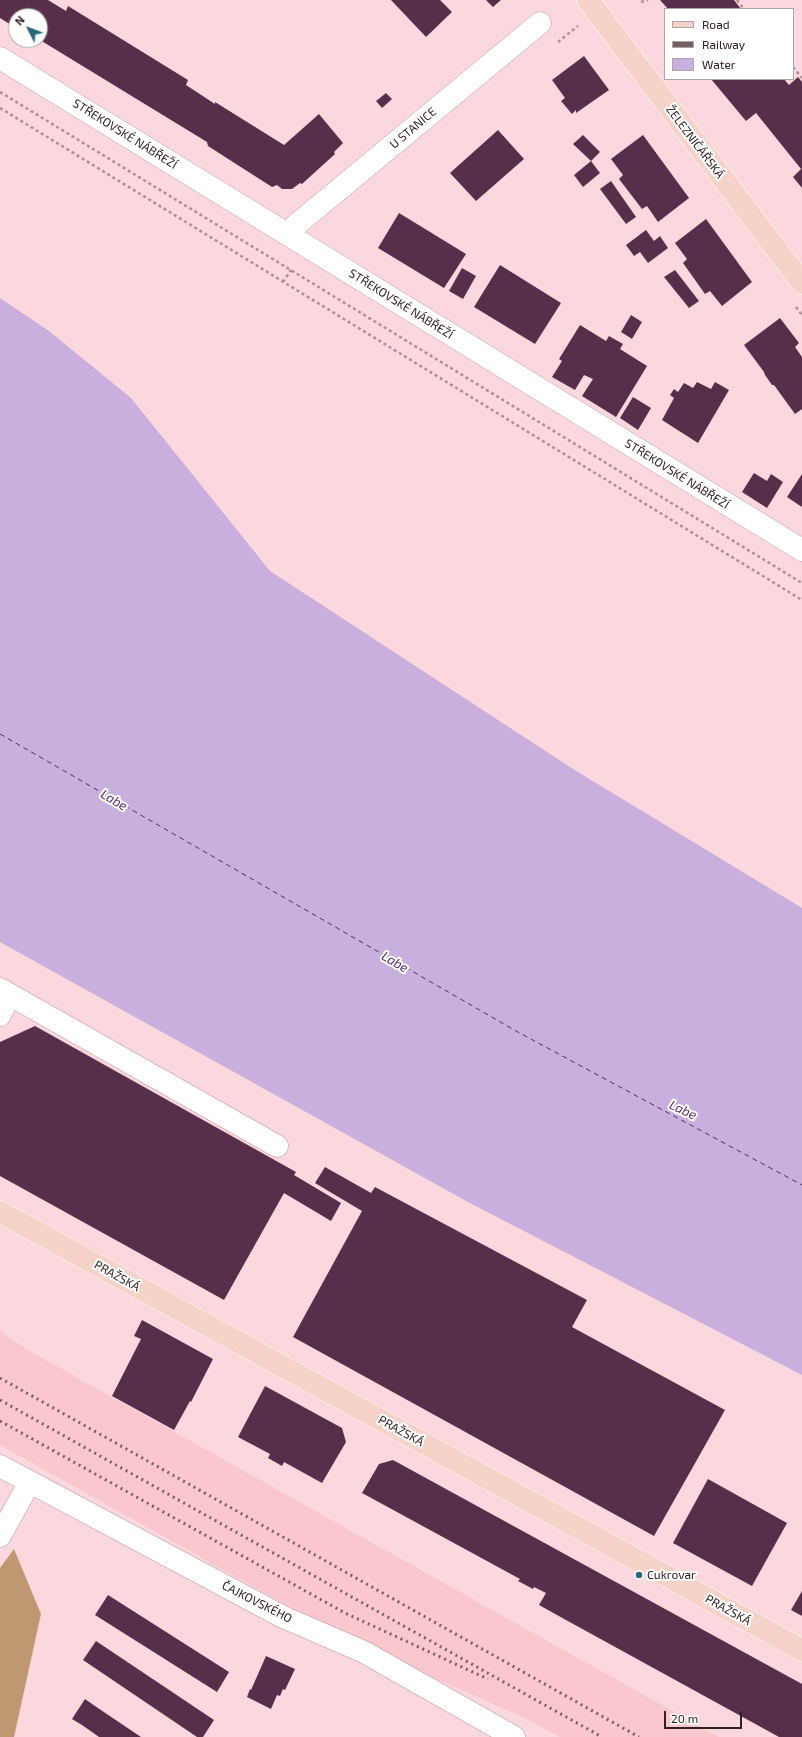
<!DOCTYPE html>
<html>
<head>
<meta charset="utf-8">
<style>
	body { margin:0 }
	#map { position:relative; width:802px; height:1737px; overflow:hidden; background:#fbd8dd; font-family:"Exo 2",sans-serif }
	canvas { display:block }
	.legend { position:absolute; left:664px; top:8px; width:130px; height:72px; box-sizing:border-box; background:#fff; border:1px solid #aca6a7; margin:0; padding:5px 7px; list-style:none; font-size:12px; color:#302023 }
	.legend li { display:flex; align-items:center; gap:8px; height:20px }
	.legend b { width:20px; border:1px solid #aca6a7 }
	.north { position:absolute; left:8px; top:8px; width:40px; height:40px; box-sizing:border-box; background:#fff; border:1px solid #aca6a7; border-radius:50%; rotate:312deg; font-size:11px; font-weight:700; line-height:16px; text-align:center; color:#302023 }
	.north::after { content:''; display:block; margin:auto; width:14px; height:18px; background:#27667b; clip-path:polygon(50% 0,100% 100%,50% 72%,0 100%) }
	.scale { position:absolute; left:664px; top:1711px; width:78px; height:18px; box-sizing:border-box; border:2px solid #302023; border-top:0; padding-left:5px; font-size:12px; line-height:14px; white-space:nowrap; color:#302023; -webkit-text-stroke:3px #fff; paint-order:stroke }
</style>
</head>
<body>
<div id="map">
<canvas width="802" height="1737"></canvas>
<ul class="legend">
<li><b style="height:5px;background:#f5d3c9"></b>Road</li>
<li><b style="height:5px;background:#776064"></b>Railway</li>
<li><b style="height:11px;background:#c9afdd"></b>Water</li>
</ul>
<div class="north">N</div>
<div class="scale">20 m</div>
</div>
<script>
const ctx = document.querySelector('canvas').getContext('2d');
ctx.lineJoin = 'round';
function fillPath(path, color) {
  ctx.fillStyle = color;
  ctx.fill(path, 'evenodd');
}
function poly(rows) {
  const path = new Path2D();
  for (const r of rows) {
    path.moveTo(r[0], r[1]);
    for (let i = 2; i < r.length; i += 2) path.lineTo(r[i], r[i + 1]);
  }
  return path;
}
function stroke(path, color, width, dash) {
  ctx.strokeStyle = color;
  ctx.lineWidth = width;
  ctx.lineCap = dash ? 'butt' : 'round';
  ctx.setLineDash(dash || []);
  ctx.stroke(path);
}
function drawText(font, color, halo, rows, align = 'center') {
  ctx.font = font + ' "Exo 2",sans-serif';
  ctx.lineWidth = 4;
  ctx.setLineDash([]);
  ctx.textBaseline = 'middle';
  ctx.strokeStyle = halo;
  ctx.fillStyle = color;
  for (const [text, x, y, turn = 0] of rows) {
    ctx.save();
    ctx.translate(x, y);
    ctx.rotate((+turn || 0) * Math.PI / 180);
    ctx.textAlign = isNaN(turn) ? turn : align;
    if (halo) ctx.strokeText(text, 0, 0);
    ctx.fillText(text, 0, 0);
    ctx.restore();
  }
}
fillPath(poly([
	[0,1331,28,1350,719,1737,560,1737,527,1719,354,1643,0,1445]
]), '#fac7cf');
fillPath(poly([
	[14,1549,41,1614,14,1737,0,1737,0,1568]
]), '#bf9871');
fillPath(poly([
	[0,298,49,331,131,398,270,571,573,769,802,908,802,1375,468,1202,0,942]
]), '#c9afdd');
stroke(poly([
	[0,734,516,1031,802,1185]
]), '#502d66', 1, [5, 4]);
fillPath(poly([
	[0,0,48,0,66,11,68,6,188,80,186,85,215,104,215,102,284,145,319,114,343,143,334,152,335,154,302,184,300,183,292,189,282,189,277,185,272,187,208,146,207,142,40,40,40,16,16,16,16,28,0,18],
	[391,0,440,0,452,12,426,37],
	[486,0,501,0,493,7],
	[660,0,734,0,741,9,668,9],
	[584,56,609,90,576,113,576,110,572,114,561,101,565,98,552,80],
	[798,77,802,82,802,188,793,177,801,169,756,113,746,121,711,79,784,79,789,85],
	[386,93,392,99,382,108,376,101],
	[498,130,524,159,476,201,450,173],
	[583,135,600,152,591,161,573,144],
	[643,135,689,198,658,222,647,206,642,209,619,179,623,175,611,159],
	[591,161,600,173,583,187,574,175],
	[611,181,636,217,626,224,600,189],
	[399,213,466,254,444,288,378,248],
	[706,219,752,282,722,306,710,291,705,294,683,263,687,259,675,243],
	[646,230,654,241,660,236,668,248,648,263,640,252,634,256,626,245],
	[500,265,561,303,535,344,474,307],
	[462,268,476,276,463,299,449,291],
	[675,270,699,301,689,308,664,277],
	[631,315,642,322,632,339,621,332],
	[780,318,799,343,795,347,802,357,802,409,795,414,774,385,772,385,765,375,764,372,744,345],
	[580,325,606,341,609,336,623,344,620,349,647,366,616,417,582,396,593,379,584,375,575,390,552,377,562,361,559,359],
	[697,382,711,389,715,382,729,390,698,443,662,420,674,398,670,395,674,389,678,392,684,383,693,388],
	[633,397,651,408,638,430,620,418],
	[754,473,767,481,771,474,783,482,767,508,742,492],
	[802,474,802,507,787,497],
	[35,1026,296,1172,294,1175,341,1203,331,1221,284,1193,224,1300,0,1176,0,1042],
	[325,1167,371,1193,375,1187,587,1300,572,1327,725,1410,654,1536,293,1337,362,1211,315,1183],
	[142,1320,213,1359,191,1402,190,1401,174,1430,112,1396,141,1339,134,1336],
	[265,1386,342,1428,346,1442,322,1483,284,1462,282,1466,268,1458,270,1454,238,1437],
	[393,1460,802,1684,802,1737,779,1737,566,1620,539,1605,546,1593,534,1587,533,1589,518,1581,520,1579,362,1493,379,1464],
	[708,1479,787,1523,752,1586,673,1543],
	[802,1591,802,1616,791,1610],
	[108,1595,229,1672,217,1692,95,1615],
	[96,1641,214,1720,203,1737,197,1737,83,1660],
	[266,1656,295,1669,285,1690,283,1689,280,1696,277,1695,271,1709,247,1697,250,1689,251,1690],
	[85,1699,95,1706,141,1737,99,1737,82,1725,72,1719]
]), '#572f4b');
const minor = poly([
	[0,58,802,550],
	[289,235,296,225,540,23],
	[0,989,277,1146],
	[0,1015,10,995],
	[0,1466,283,1617,364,1652,514,1737],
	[0,1536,30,1482]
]);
const major = poly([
	[588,0,802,283],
	[0,1212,802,1650]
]);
stroke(minor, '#be959c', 23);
stroke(major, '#fff', 23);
stroke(poly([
	[737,0,744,9],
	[641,2,648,0],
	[558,42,578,26],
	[793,67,802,78],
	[0,92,802,583],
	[0,108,802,600],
	[283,282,291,270],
	[796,307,802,315]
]), '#ac9094', 2.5, [3, 3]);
stroke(minor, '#fff', 22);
stroke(major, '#f5d3c9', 22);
stroke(poly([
	[0,1378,639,1737],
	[0,1400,602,1737],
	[0,1421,345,1613,488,1679]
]), '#776064', 3, [2, 4]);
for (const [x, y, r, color] of [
	[639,1575,4,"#27667b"]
]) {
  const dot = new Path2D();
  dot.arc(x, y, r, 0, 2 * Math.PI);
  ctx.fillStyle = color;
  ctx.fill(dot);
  stroke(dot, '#fff', 1.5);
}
drawText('12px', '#302023', '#fff', [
	["U STANICE",413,128,-40],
	["STŘEKOVSKÉ NÁBŘEŽÍ",125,134,32],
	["ŽELEZNIČÁŘSKÁ",695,142,53],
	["STŘEKOVSKÉ NÁBŘEŽÍ",401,304,32],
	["STŘEKOVSKÉ NÁBŘEŽÍ",677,474,32],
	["PRAŽSKÁ",117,1276,29],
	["PRAŽSKÁ",401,1431,29],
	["ČAJKOVSKÉHO",257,1602,27],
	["PRAŽSKÁ",728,1610,29]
]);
drawText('12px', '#302023', '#fff', [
	["Cukrovar",647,1575]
], 'left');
drawText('italic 13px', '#502d66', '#fff', [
	["Labe",114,800,30],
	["Labe",395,962,30],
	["Labe",683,1110,25]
]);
</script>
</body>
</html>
